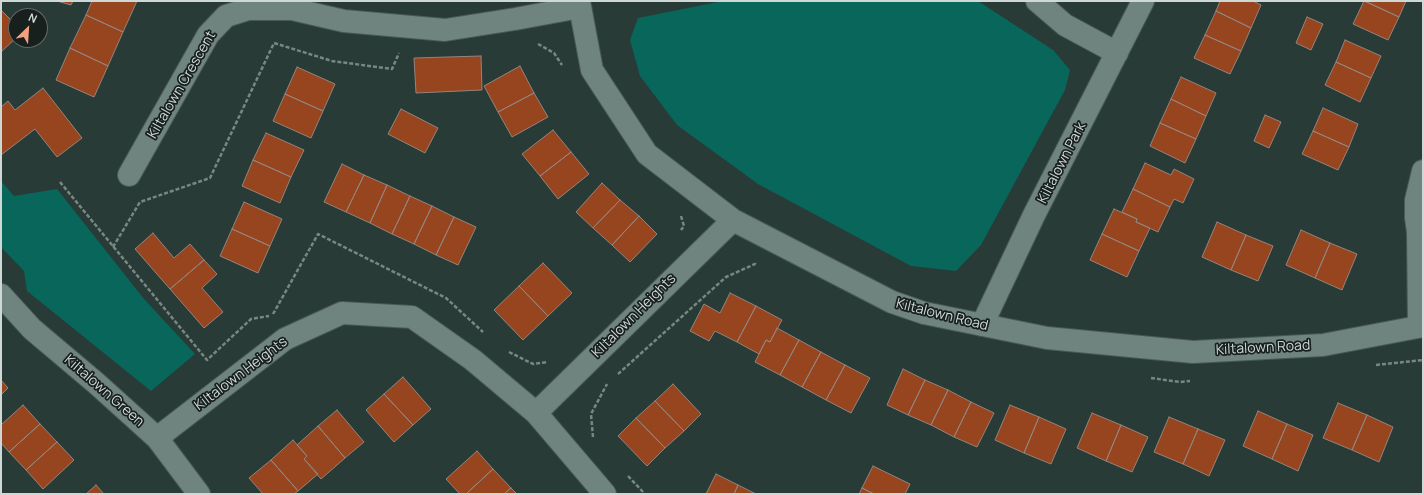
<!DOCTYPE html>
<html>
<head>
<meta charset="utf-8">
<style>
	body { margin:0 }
	#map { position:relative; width:1424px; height:495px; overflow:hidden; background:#293b37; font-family:Manrope,sans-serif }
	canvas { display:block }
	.frame { position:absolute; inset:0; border:2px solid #ced9d7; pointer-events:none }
	.north { position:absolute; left:8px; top:8px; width:40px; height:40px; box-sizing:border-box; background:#18201e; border:1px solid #616a68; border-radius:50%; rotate:25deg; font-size:11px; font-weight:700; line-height:16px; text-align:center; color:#ced9d7 }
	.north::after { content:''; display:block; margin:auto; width:14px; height:18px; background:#f2a07f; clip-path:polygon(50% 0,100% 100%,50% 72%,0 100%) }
</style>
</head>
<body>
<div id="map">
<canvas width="1424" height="495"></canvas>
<div class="frame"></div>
<div class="north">N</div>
</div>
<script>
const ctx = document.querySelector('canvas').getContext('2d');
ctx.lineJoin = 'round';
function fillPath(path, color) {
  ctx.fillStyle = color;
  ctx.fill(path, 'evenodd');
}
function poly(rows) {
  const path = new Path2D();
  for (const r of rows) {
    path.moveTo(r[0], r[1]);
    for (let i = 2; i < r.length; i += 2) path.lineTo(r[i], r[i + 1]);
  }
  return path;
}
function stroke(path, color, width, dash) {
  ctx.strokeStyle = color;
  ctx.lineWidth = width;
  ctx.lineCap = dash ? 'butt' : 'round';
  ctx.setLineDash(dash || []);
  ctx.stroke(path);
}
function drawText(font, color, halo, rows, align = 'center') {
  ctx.font = font + ' Manrope,sans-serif';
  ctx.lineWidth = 3.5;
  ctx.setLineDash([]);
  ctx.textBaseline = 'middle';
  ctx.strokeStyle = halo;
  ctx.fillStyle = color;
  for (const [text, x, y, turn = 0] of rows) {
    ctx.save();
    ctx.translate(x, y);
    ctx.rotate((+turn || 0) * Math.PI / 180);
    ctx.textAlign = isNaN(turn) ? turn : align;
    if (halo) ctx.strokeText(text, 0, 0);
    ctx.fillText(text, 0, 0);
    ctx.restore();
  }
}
fillPath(poly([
	[723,1,978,1,1053,50,1070,70,1065,90,981,245,956,271,911,266,758,184,677,125,640,76,630,40,638,18],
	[1,181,14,196,57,189,144,299,195,354,151,391,27,291,24,271,1,247]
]), '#08665b');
const building = poly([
	[57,1,73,1,71,5,57,1],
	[92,1,137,1,123,32,86,15,92,1],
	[1220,1,1253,1,1261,5,1251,28,1216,11,1220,1],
	[1364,1,1399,17,1388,40,1353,24,1364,1],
	[1365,1,1406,1,1399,17,1365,1],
	[1,10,16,25,16,38,1,52,1,10],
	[1216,11,1251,28,1241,51,1205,35,1216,11],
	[86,15,123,32,108,66,70,48,86,15],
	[1307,17,1323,24,1311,50,1296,43,1307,17],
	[1205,35,1241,51,1230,74,1194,58,1205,35],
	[1345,40,1381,56,1371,78,1336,62,1345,40],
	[70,48,108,66,94,97,56,80,70,48],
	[481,56,482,90,416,93,414,58,481,56],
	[1336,62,1371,78,1360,102,1325,85,1336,62],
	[520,66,534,93,498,112,484,86,520,66],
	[297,67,335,84,323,111,285,94,297,67],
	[1181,77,1216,93,1206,116,1171,99,1181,77],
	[43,88,82,138,57,157,35,129,1,155,1,107,8,101,15,110,43,88],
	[534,93,548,117,512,137,498,112,534,93],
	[285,94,323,111,311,138,273,121,285,94],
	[1171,99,1206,116,1196,139,1160,123,1171,99],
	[1323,108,1358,124,1349,147,1313,131,1323,108],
	[401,109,438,128,425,153,388,134,401,109],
	[1265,115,1281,122,1269,148,1254,141,1265,115],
	[1160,123,1196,139,1185,163,1150,146,1160,123],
	[553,130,571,152,540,176,522,154,553,130],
	[1313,131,1349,147,1338,170,1302,154,1313,131],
	[266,133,304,150,291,177,253,160,266,133],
	[571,152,589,174,558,199,540,176,571,152],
	[253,160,291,177,280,203,242,186,253,160],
	[1145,163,1171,175,1174,169,1194,179,1183,203,1174,199,1170,207,1133,189,1145,163],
	[342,164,364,175,346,212,324,202,342,164],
	[364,175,387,185,370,223,346,212,364,175],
	[602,183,620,200,593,228,576,212,602,183],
	[387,185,410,196,392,234,370,223,387,185],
	[1133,189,1170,207,1158,232,1136,222,1137,219,1122,212,1133,189],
	[410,196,432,206,414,244,392,234,410,196],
	[620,200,639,216,612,245,593,228,620,200],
	[244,202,282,219,270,246,232,229,244,202],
	[432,206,454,217,436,255,414,244,432,206],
	[1114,209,1137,219,1136,222,1150,228,1139,251,1102,234,1114,209],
	[639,216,657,234,630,262,612,245,639,216],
	[454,217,476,227,458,265,436,255,454,217],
	[1217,222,1246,235,1231,270,1202,257,1217,222],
	[232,229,270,246,258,273,220,256,232,229],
	[1301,230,1330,243,1315,278,1286,265,1301,230],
	[153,233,174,258,190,244,204,260,170,289,135,249,153,233],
	[1102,234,1139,251,1127,277,1090,260,1102,234],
	[1246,235,1273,246,1258,281,1231,270,1246,235],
	[1330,243,1357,254,1342,290,1315,278,1330,243],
	[204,260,217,274,202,288,223,312,204,328,170,289,204,260],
	[543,263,572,293,548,316,519,286,543,263],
	[519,286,548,316,523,340,494,310,519,286],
	[730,293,756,306,737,342,715,331,709,341,690,331,704,304,720,313,730,293],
	[756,306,782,320,770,342,766,340,759,354,737,342,756,306],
	[777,328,799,340,780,375,755,362,766,340,770,342,777,328],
	[799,340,821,352,802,387,780,375,799,340],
	[821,352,845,365,826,400,802,387,821,352],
	[845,365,870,378,851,413,826,400,845,365],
	[903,369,925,380,908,415,887,405,903,369],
	[403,377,431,409,413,425,384,394,403,377],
	[1,380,8,388,1,395,1,380],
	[925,380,948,390,931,425,908,415,925,380],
	[673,384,701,414,684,431,655,401,673,384],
	[948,390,971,402,954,437,931,425,948,390],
	[384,394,413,425,394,442,366,410,384,394],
	[655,401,684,431,665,448,636,418,655,401],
	[971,402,994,413,977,447,954,437,971,402],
	[1338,403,1367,415,1352,450,1323,438,1338,403],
	[23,405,40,424,9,452,1,443,1,425,23,405],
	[1010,405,1039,417,1024,453,995,440,1010,405],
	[337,410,364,442,345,458,318,426,337,410],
	[1258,411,1287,424,1272,459,1243,446,1258,411],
	[1092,413,1121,425,1106,461,1077,448,1092,413],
	[1367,415,1393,427,1379,462,1352,450,1367,415],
	[1039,417,1066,429,1051,464,1024,453,1039,417],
	[1169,417,1198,429,1183,464,1154,452,1169,417],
	[636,418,665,448,647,466,618,436,636,418],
	[40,424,57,442,26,470,9,452,40,424],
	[1287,424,1313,435,1298,471,1272,459,1287,424],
	[1121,425,1148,437,1132,472,1106,461,1121,425],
	[318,426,345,458,321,479,304,459,307,456,297,445,318,426],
	[1198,429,1225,440,1209,476,1183,464,1198,429],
	[293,440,307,456,304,459,318,474,298,491,271,460,293,440],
	[57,442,74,460,43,489,26,470,57,442],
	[477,451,493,469,466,494,460,494,446,479,477,451],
	[271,460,298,491,294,494,263,494,249,478,271,460],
	[873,466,910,484,905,494,874,494,862,488,873,466],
	[493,469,511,488,504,494,466,494,493,469],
	[716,474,738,485,734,494,706,494,716,474],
	[96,485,104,494,86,494,96,485],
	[738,485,756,494,734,494,738,485],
	[511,488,517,494,504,494,511,488],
	[862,488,874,494,859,494,862,488]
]);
fillPath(building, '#97451f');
stroke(building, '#95847d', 1);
const street = poly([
	[579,1,592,70,647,154,733,220,892,302,924,313,1047,338,1193,352,1323,345,1423,326],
	[1037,1,1065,25,1117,53],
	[129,175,208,35,226,16,248,9,292,9,344,21,445,30,515,19,580,7],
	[1,295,32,329,96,383,157,438,199,494],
	[982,325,1034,215,1143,1],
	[1419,326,1418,232,1416,218,1416,200,1423,171],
	[536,413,733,220],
	[157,438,285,339,342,313,412,317,473,360,536,413,605,494]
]);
stroke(street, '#495956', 24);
stroke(poly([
	[538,44,554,53,562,65],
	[60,182,207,360,251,319,269,316],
	[681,216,684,226,681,230],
	[113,247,140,202,210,178,274,43,332,61,392,69,399,53],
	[273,314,318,234,446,298,483,332],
	[509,352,533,364,547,362],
	[1376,365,1423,360],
	[618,374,726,277,755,264,757,265],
	[1151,378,1180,382,1190,381],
	[593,437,591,414,607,384],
	[628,476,645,494]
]), '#798784', 2.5, [4, 2]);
stroke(street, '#6f837f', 22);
drawText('14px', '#ced9d7', '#18201e', [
	["Kiltalown Crescent",182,85,-60],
	["Kiltalown Park",1062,163,-63],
	["Kiltalown Road",942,315,14],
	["Kiltalown Heights",634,316,-45],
	["Kiltalown Road",1263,348,-3],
	["Kiltalown Heights",241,374,-37],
	["Kiltalown Green",104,391,41]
]);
</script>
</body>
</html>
